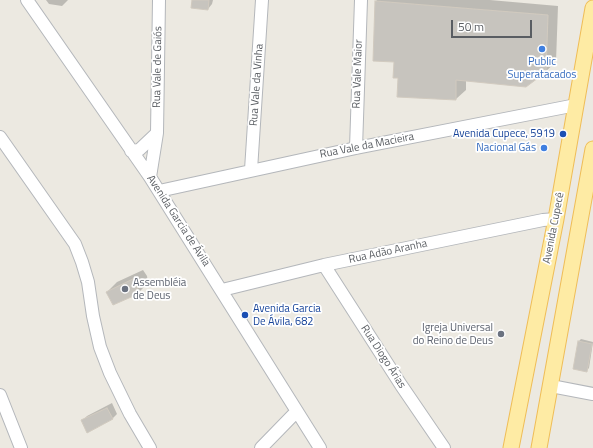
<!DOCTYPE html>
<html>
<head>
<meta charset="utf-8">
<style>
	body { margin:0 }
	#map { position:relative; width:593px; height:448px; overflow:hidden; background:#ece9e1; font-family:"Titillium Web",sans-serif }
	canvas { display:block }
	.scale { position:absolute; left:451px; top:20px; width:81px; height:18px; box-sizing:border-box; border:2px solid #595d62; border-top:0; padding-left:5px; font-size:12px; line-height:14px; white-space:nowrap; color:#595d62; -webkit-text-stroke:3px #fff; paint-order:stroke }
</style>
</head>
<body>
<div id="map">
<canvas width="593" height="448"></canvas>
<div class="scale">50 m</div>
</div>
<script>
const ctx = document.querySelector('canvas').getContext('2d');
ctx.lineJoin = 'round';
function fillPath(path, color) {
  ctx.fillStyle = color;
  ctx.fill(path, 'evenodd');
}
function poly(rows) {
  const path = new Path2D();
  for (const r of rows) {
    path.moveTo(r[0], r[1]);
    for (let i = 2; i < r.length; i += 2) path.lineTo(r[i], r[i + 1]);
  }
  return path;
}
function stroke(path, color, width, dash) {
  ctx.strokeStyle = color;
  ctx.lineWidth = width;
  ctx.lineCap = dash ? 'butt' : 'round';
  ctx.setLineDash(dash || []);
  ctx.stroke(path);
}
function drawText(font, color, halo, rows, align = 'center') {
  ctx.font = font + ' "Titillium Web",sans-serif';
  ctx.lineWidth = 3.5;
  ctx.setLineDash([]);
  ctx.textBaseline = 'middle';
  ctx.strokeStyle = halo;
  ctx.fillStyle = color;
  for (const [text, x, y, turn = 0] of rows) {
    ctx.save();
    ctx.translate(x, y);
    ctx.rotate((+turn || 0) * Math.PI / 180);
    ctx.textAlign = isNaN(turn) ? turn : align;
    if (halo) ctx.strokeText(text, 0, 0);
    ctx.fillText(text, 0, 0);
    ctx.restore();
  }
}
fillPath(poly([
	[46,0,68,0,62,6,49,4],
	[193,0,213,0,212,4,208,9],
	[377,0,490,0,558,6,556,62,545,72,466,80,466,90,456,99,398,96,399,78,376,1],
	[143,270,147,276,148,283,138,293,107,292,117,282],
	[581,339,593,342,589,368,587,370,574,368,579,341],
	[112,403,117,414,112,419,82,421,87,416]
]), '#0003');
const building = poly([
	[192,0,209,0,208,10,191,8,192,0],
	[375,1,548,15,546,72,526,87,456,80,456,100,397,97,398,78,393,78,394,62,373,61,375,1],
	[133,279,137,286,138,294,113,305,106,292,133,279],
	[578,341,592,344,587,372,573,369,578,341],
	[107,408,113,419,87,433,81,420,107,408]
]);
fillPath(building, '#c7c4be');
stroke(building, '#d1cabf', 1);
const minor = poly([
	[27,0,150,177,320,448],
	[0,137,75,244,82,262,88,282,93,316,100,347,110,373,130,414,150,448],
	[356,148,361,0],
	[131,151,139,150,157,133],
	[251,170,262,0],
	[150,177,157,133,159,0],
	[159,191,356,148,576,105],
	[324,265,401,385,444,448],
	[222,290,324,265,543,220,556,219],
	[551,386,593,394],
	[0,395,21,448],
	[261,448,297,411]
]);
const major = poly([
	[511,448,556,219,593,8],
	[539,448,593,149]
]);
stroke(minor, '#b4b7bb', 14);
stroke(major, '#efbd57', 17);
stroke(minor, '#fff', 12);
stroke(major, '#feeba4', 15);
for (const [x, y, r, color] of [
	[542,49,4,"#3f7fe0"],
	[563,134,4,"#1a4fb4"],
	[544,148,4,"#3f7fe0"],
	[125,289,4,"#6b7280"],
	[245,315,4,"#1a4fb4"],
	[501,334,4,"#6b7280"]
]) {
  const dot = new Path2D();
  dot.arc(x, y, r, 0, 2 * Math.PI);
  ctx.fillStyle = color;
  ctx.fill(dot);
  stroke(dot, '#fff', 1.5);
}
drawText('11px', '#366cbe', '#fff', [
	["Public",542,62],
	["Superatacados",542,75],
	["Nacional Gás",536,148,"right"]
]);
drawText('11px', '#595d62', '#fff', [
	["Rua Vale de Gaiós",158,67,-89],
	["Rua Vale Maior",358,74,-88],
	["Rua Vale da Vinha",257,85,-86],
	["Rua Vale da Macieira",367,146,-11],
	["Avenida Garcia de Ávila",178,221,57],
	["Avenida Cupecê",554,228,-79],
	["Rua Adão Aranha",388,252,-12],
	["Rua Diogo Árias",383,357,57]
]);
drawText('11px', '#164399', '#fff', [
	["Avenida Cupece, 5919",555,134],
	["Avenida Garcia",253,309,"left"],
	["De Ávila, 682",253,322,"left"]
], 'right');
drawText('11px', '#5b616d', '#fff', [
	["Assembléia",133,283],
	["de Deus",133,296],
	["Igreja Universal",493,328,"right"],
	["do Reino de Deus",493,341,"right"]
], 'left');
</script>
</body>
</html>
